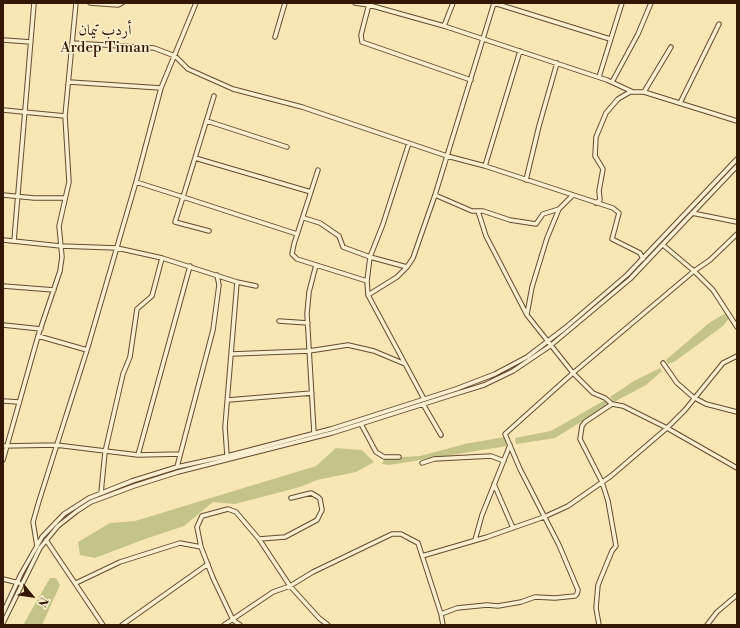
<!DOCTYPE html>
<html>
<head>
<meta charset="utf-8">
<style>
	body { margin:0 }
	#map { position:relative; width:740px; height:628px; overflow:hidden; background:#f8e7b4; font-family:"Libre Bodoni",serif }
	canvas { display:block }
	.frame { position:absolute; inset:0; border:4px solid #341604; pointer-events:none }
	.north { position:absolute; left:12px; top:576px; width:40px; height:40px; -webkit-text-stroke:3px #faefce; paint-order:stroke; rotate:119deg; font-size:11px; font-weight:700; line-height:16px; text-align:center; color:#341604 }
	.north::after { content:''; display:block; margin:auto; width:14px; height:18px; background:#341604; clip-path:polygon(50% 0,100% 100%,50% 72%,0 100%) }
</style>
</head>
<body>
<div id="map">
<canvas width="740" height="628"></canvas>
<div class="frame"></div>
<div class="north">N</div>
</div>
<script>
const ctx = document.querySelector('canvas').getContext('2d');
ctx.lineJoin = 'round';
function fillPath(path, color) {
  ctx.fillStyle = color;
  ctx.fill(path, 'evenodd');
}
function poly(rows) {
  const path = new Path2D();
  for (const r of rows) {
    path.moveTo(r[0], r[1]);
    for (let i = 2; i < r.length; i += 2) path.lineTo(r[i], r[i + 1]);
  }
  return path;
}
function stroke(path, color, width, dash) {
  ctx.strokeStyle = color;
  ctx.lineWidth = width;
  ctx.lineCap = dash ? 'butt' : 'round';
  ctx.setLineDash(dash || []);
  ctx.stroke(path);
}
function drawText(font, color, halo, rows, align = 'center') {
  ctx.font = font + ' "Libre Bodoni",Amiri,serif';
  ctx.lineWidth = 3;
  ctx.setLineDash([]);
  ctx.textBaseline = 'middle';
  ctx.strokeStyle = halo;
  ctx.fillStyle = color;
  for (const [text, x, y, turn = 0] of rows) {
    ctx.save();
    ctx.translate(x, y);
    ctx.rotate((+turn || 0) * Math.PI / 180);
    ctx.textAlign = isNaN(turn) ? turn : align;
    if (halo) ctx.strokeText(text, 0, 0);
    ctx.fillText(text, 0, 0);
    ctx.restore();
  }
}
fillPath(poly([
	[726,313,729,318,723,326,674,362,668,364,666,360,709,323],
	[660,368,662,371,646,385,614,402,610,397,634,381],
	[605,400,610,404,555,438,516,444,515,438,551,431],
	[504,437,507,446,389,465,382,464,385,458,420,456,465,444],
	[336,448,362,450,374,462,356,472,317,480,300,487,235,504,213,502,184,526,142,540,95,558,80,555,78,542,110,523,135,521,316,466],
	[50,578,56,578,60,585,42,625,23,625]
]), '#c4c388');
const minor = poly([
	[90,3,118,5,122,3],
	[355,3,369,5,444,26,607,80,633,92],
	[494,3,610,39],
	[369,4,361,35,362,42,471,80],
	[444,26,453,3],
	[275,37,285,3],
	[3,40,31,42],
	[72,43,154,48,175,56,188,69,233,89,302,107,447,156,485,166,613,208,619,213,612,239,640,253,643,259],
	[599,77,622,3],
	[69,82,161,88],
	[612,82,638,34,651,3],
	[644,92,671,47],
	[680,103,719,24],
	[3,110,65,116],
	[207,121,287,147],
	[195,158,311,192],
	[485,166,520,51],
	[318,170,294,244,292,254,297,259,367,281],
	[526,180,539,126,557,63],
	[136,182,183,197,214,96],
	[3,195,34,198,64,198],
	[435,195,472,211,483,211,510,220,536,224,543,214,559,209],
	[596,203,600,200,599,191,603,169,595,156,596,137,606,113,618,99,630,92,644,92,737,121],
	[478,211,486,236,527,315,573,373,593,393,605,398,612,404,623,406,667,428,737,468],
	[692,213,737,222],
	[304,218,320,223,339,236,343,247,370,257,383,224,409,143],
	[209,231,175,222,183,197,297,234],
	[3,240,61,246,117,248,162,258,237,282,256,286],
	[14,241,34,3],
	[663,245,694,271,710,260,737,234],
	[3,286,54,290],
	[368,295,397,277,407,267],
	[527,314,532,287,547,238,559,209,573,195],
	[279,321,308,323],
	[3,325,41,329],
	[38,336,87,350],
	[232,354,309,351,348,345,374,351,405,364],
	[663,363,677,383,693,397,706,404,737,412],
	[424,399,368,295,367,281,370,257,407,267,413,258,435,195,494,3],
	[228,400,312,393],
	[3,401,19,402],
	[423,404,441,435],
	[361,424,376,452,384,457,399,457],
	[314,433,307,314,309,292,316,265],
	[3,446,56,445,138,455,180,454],
	[138,455,190,266],
	[227,456,225,427,237,282],
	[3,460,38,336,60,271,62,257,59,226,69,182,65,116,76,3],
	[422,463,434,459,491,456,504,461],
	[177,467,213,330,219,285,217,275],
	[494,484,513,528],
	[101,493,105,452,123,374,130,357,137,309,152,296,162,258],
	[259,539,285,537,317,520,322,510,320,499,318,497,311,493,291,498],
	[46,540,103,625],
	[475,540,482,515,510,445],
	[37,546,33,522,39,501,87,350,136,182,161,88,196,3],
	[422,556,487,537,544,517,568,506,611,476,667,428,685,410,723,363,737,356],
	[3,579,19,583],
	[76,583,120,562,180,543,201,547],
	[3,613,21,574,42,537,64,514,89,498,132,481,177,467,227,456,331,429,456,389,495,374,527,357,565,328,627,275,737,159],
	[3,623,40,548,58,526,77,511,91,502,134,486,178,472,332,433,455,394,484,385,513,371,550,346,630,279,737,166],
	[122,625,208,564],
	[224,625,273,592,290,586,313,572,392,534,401,534,418,543,441,614],
	[240,625,233,620,213,578,201,547,197,527,202,516,228,509,236,512,259,539,290,586,319,618,328,625],
	[443,625,441,614,457,608,487,605,498,606,521,602,535,597,555,598,575,596,577,594,578,590,559,545,520,469,505,434,573,373,694,271,713,290,737,327],
	[599,625,596,608,598,585,612,551,616,546,608,501,602,482,580,439,582,426,585,422,612,404],
	[707,625,717,612,737,595]
]);
stroke(minor, '#654a30', 5.5);
stroke(minor, '#faefce', 3.5);
drawText('15px', '#341604', '#faefce', [
	["أردب تيمان",105,31],
	["Ardep Timan",105,48]
]);
</script>
</body>
</html>
